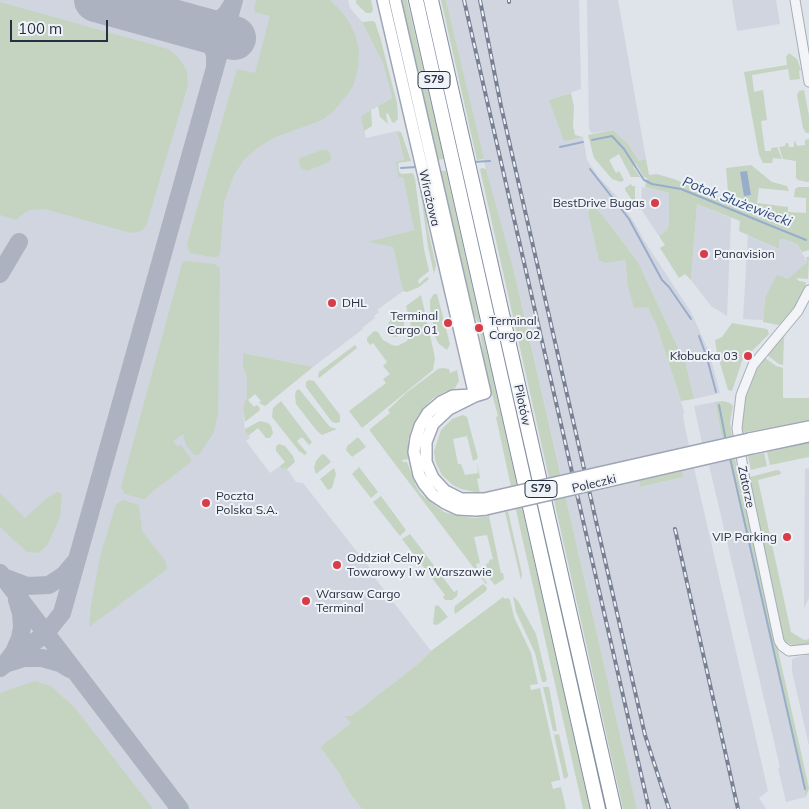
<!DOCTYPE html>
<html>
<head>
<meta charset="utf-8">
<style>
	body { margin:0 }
	#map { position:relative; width:809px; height:809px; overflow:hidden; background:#dfe3ea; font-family:Mulish,sans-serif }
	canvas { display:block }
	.scale { position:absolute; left:10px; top:20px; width:98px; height:22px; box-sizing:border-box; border:2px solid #272f42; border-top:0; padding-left:6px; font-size:15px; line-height:18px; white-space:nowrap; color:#272f42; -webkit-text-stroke:4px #eff2f7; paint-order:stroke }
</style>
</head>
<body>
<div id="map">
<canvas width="809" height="809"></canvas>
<div class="scale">100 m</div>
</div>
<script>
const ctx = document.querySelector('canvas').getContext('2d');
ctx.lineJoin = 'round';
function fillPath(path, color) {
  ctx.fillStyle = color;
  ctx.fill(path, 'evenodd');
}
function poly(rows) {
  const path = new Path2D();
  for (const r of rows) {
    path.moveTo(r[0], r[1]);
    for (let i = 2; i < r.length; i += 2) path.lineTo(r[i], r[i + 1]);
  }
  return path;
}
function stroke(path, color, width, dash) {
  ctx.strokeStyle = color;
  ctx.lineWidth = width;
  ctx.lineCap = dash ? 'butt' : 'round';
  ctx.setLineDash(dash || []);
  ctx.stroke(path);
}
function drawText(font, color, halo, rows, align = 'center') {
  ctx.font = font + ' Mulish,sans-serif';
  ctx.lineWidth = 4;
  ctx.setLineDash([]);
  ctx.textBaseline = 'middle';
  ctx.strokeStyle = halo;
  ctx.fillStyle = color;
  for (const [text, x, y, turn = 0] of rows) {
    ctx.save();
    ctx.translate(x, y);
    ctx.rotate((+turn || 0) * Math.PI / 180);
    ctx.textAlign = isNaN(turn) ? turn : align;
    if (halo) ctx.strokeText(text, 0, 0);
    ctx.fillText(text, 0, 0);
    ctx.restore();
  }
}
fillPath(poly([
	[0,0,348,0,350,8,362,22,383,63,392,98,361,116,366,138,397,131,404,161,397,162,398,177,403,176,414,230,368,242,393,247,403,291,377,310,379,312,374,316,375,318,362,328,363,329,313,367,243,353,243,367,247,377,247,397,243,409,245,431,250,438,246,441,270,473,280,466,282,468,287,469,296,482,303,483,376,576,375,578,431,651,418,664,351,716,346,716,351,723,320,747,339,773,351,795,362,809,0,809],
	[446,0,579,0,581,89,550,100,564,140,583,137,587,160,597,175,618,198,635,224,645,242,691,312,709,352,720,393,694,399,686,365,639,264,611,226,606,263,625,260,626,272,634,308,648,306,657,327,684,411,683,417,689,446,561,475,514,271,488,178],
	[587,0,618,0,646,159,639,161,628,144,613,130,592,133,589,129],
	[732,0,776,0,780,24,737,31],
	[642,187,669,193,669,224,667,230,659,236,641,209],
	[697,204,731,218,727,316,711,306,691,280],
	[748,235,778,249,779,240,784,239,797,244,807,262,793,275,799,281,765,298,763,320,743,319],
	[715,402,722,438,702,443,694,406],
	[729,460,806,797,786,802,778,768,780,767,709,465],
	[694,468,768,791,759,798,766,809,637,809,566,498,639,481,640,487,683,477,682,471],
	[809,468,809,598,804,608,805,469],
	[809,654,809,746,792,671,792,660,794,658]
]), '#d1d5df');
fillPath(poly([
	[256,0,330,0,342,12,350,24,356,37,359,53,358,68,354,84,349,92,334,111,322,120,273,138,257,148,243,161,234,175,224,202,220,254,217,257,212,257,190,253,188,248,187,244,237,69,255,73,270,16,254,12],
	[356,0,371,0,373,10,371,13,366,13,356,3],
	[400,0,407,0,444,159,435,160,425,107],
	[441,0,446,0,484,159,477,160],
	[0,2,168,49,179,58,187,71,188,85,146,226,141,231,131,233,45,209,30,210,20,216,17,220,0,215],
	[372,21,375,22,380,37,397,103,398,119,394,123,392,122,388,113,386,114,388,124,380,117,378,106,392,98,383,63,362,22],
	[789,53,797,59,801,70,799,71,800,79,790,80,788,69,752,75,754,92,763,90,767,120,761,121,765,151,771,151,771,148,777,147,782,159,773,158,772,163,763,163,759,155,744,72,787,65,786,57],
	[804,90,809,116,809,133,806,133,803,128,797,95,799,91],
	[571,93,574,107,573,126,575,135,583,137,564,141,549,100],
	[371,110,372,126,364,131,361,116],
	[613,130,628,144,639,161,646,159,649,175,657,174,674,179,729,203,726,168,751,165,772,182,787,186,789,191,759,188,757,203,788,207,788,212,806,213,806,198,794,197,795,189,798,187,809,187,809,250,802,252,797,244,784,239,779,240,779,249,739,231,740,221,697,204,691,280,685,274,679,278,660,248,665,245,659,236,667,230,669,224,669,193,645,187,647,178,644,177,636,164,633,167,640,177,631,177,619,154,609,160,616,173,619,171,624,180,621,182,612,179,594,158,588,135],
	[397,131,401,132,411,161,398,163,399,172,402,174,413,173,415,179,424,249,429,271,418,280,419,284,427,277,429,279,419,287,407,292,403,291,393,247,367,242,414,230,403,177,398,177,396,162,404,160],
	[809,139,809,182,807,182,798,180,796,178,796,161,783,159,779,147,785,146,786,143,788,143,789,147,794,147,794,142,795,141,797,146,805,145,805,140],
	[322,150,327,150,330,153,331,159,327,163,307,171,301,168,299,163,300,158],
	[482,168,486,169,514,271,637,809,623,809,480,169],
	[438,171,446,171,451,193,590,809,583,809,516,510,496,417,498,416,485,368,479,325,468,303],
	[419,179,424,198,428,230,436,265,434,274,428,247],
	[631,184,632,186,635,186,635,201,641,201,640,209,639,210,625,190,625,188],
	[593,205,611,226,639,264,686,365,694,399,681,401,657,327,648,307,634,308,628,286,625,260,606,263,599,260,588,212],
	[806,257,809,257,808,279,796,278,799,281,805,282,806,284,798,303,782,323,778,325,763,322,765,298,777,275,788,279,807,262],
	[185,261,214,264,220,268,218,413,214,432,199,455,194,455,186,445,183,434,173,441,177,446,181,445,190,457,191,460,190,463,152,492,145,499,143,499,125,494,121,487,182,264],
	[434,294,437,294,450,344,447,350,439,344,436,339,430,308,430,300],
	[421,295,435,358,433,370,362,428,349,411,386,383,383,379,390,374,383,366,387,362,373,343,370,345,367,341,367,338,374,331,378,332,383,340,392,345,397,346,407,341,412,330,406,306],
	[398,313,402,314,404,318,404,330,399,336,394,337,388,334,386,328,391,319],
	[732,323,767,329,769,334,752,351,744,355,732,391,728,390,717,353,715,340,722,337],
	[787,334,784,337,783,365,779,364,767,355,779,340],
	[355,345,357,348,319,378,318,376,319,372],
	[243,353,313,367,265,406,259,403,261,401,255,394,248,400,254,407,257,405,260,408,259,411,245,422,243,408,247,397,247,377,243,367],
	[765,358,776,366,783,368,783,398,809,398,809,421,741,433,746,394,753,374],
	[442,368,449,369,450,373,457,370,459,381,455,388,442,393,432,399,418,415,411,429,408,440,408,459,402,460,403,462,407,462,416,486,421,494,436,506,444,512,459,516,474,518,489,516,501,573,503,573,504,579,495,585,489,578,486,564,489,563,489,560,493,559,487,535,474,537,480,563,476,564,478,571,487,583,486,584,370,431,370,429,390,413,388,410,406,393,438,369],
	[309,380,314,381,340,415,340,422,336,423,332,422,306,387,306,382],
	[299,389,330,427,337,429,322,435,317,431,296,404,295,395,296,391],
	[281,401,312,442,309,445,302,437,297,441,307,453,305,455,299,451,272,417,273,408],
	[723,401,730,403,733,406,730,422,732,436,722,438,715,402],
	[463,415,467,417,478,458,473,461,467,436,453,439,458,464,461,464,465,475,478,473,477,462,480,478,477,479,480,493,461,489,453,485,442,475,436,463,434,452,436,445,441,430,452,419],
	[260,421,268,423,271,426,273,433,270,438,266,438,258,428,248,436,245,431,245,429],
	[358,437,366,447,352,457,346,450,347,446],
	[809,443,809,457,770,465,767,452],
	[279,444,285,446,293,456,295,462,287,469,281,468,280,466,285,462,276,451,276,446],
	[764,453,767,466,751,470,748,456],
	[322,454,325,455,331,462,316,474,314,468,316,461],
	[735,459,809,788,806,797,729,460],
	[359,467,378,492,371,498,352,474],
	[334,468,336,474,332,488,328,490,320,479],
	[777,470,780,471,781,474,758,480,791,632,804,640,809,639,809,644,797,646,786,643,782,637,749,482,750,477],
	[682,471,683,477,640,487,639,481],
	[57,492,62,494,60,517,48,544,40,552,36,553,27,552,0,527,0,493,25,518,47,498],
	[381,496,406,530,400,536,373,502],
	[123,500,139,505,142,531,166,562,167,569,89,627,91,605,101,553,116,504],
	[508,511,522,574,521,580,505,512],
	[410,534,454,592,458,590,457,596,452,600,445,600,443,597,445,595,402,539],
	[483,584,487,588,486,591,455,614,454,611,455,606],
	[513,596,518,601,536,634,547,680,545,682,542,682,535,653,516,612],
	[503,597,505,599,508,598,510,600,514,617,531,653,538,684,530,685,531,690,540,688,560,778,560,780,551,782,553,789,561,787,566,809,362,809,351,795,339,773,320,747,351,723,345,716,351,716,418,664,431,651],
	[438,605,448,617,437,625,433,624,435,606],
	[35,681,51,686,75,708,153,809,0,809,0,693],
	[543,687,549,687,557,731,553,731],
	[559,734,568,775,568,777,564,779,554,735]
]), '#c4d4c0');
fillPath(poly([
	[747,171,751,195,744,196,740,172]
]), '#98adcc');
stroke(poly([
	[592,140,612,136,624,149,644,180,652,184,681,189,806,240],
	[560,147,583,142],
	[473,162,490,161],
	[401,168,416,167],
	[590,169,629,219,662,280,669,287,691,319],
	[699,336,707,358,716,392],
	[719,405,726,441],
	[730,458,805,789]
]), '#98adcc', 2);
stroke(poly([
	[215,66,215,55,212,46,207,39,192,27,211,24,218,21,226,14,232,5],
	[0,274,19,242],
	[0,573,180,809],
	[3,577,27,586,49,585,64,575,75,562],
	[17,600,21,613,22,627,20,638,14,652,5,664,24,658,42,658,60,663,70,669],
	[0,668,46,633,62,613,234,0]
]), '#acb2bf', 18);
stroke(poly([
	[96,0,234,38]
]), '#acb2bf', 44);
const minor = poly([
	[795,0,809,82],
	[809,290,798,311,753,365,741,395,737,428,744,475,779,641,782,646,789,651,809,649]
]);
const major = poly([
	[383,0,475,396],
	[395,0,485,393,475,396,449,409,433,424,426,442,426,462,433,478,445,491,461,499,484,499],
	[473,395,453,396,441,402,428,413,420,426,416,438,414,452,419,475,424,484,433,495,445,503,458,509,476,510,486,509],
	[749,439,809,427],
	[752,448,809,436]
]);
const highway = poly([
	[416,0,598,809],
	[431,0,614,809]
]);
stroke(minor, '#a8adb8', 11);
stroke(major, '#9ea6b6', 14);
stroke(highway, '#868fa1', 16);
stroke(minor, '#f2f4f8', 9);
stroke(major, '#fff', 11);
stroke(highway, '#fff', 14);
const rail = poly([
	[464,0,649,809],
	[480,0,501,106,645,735,669,809],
	[509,0,509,2],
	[675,529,738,809]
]);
stroke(rail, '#788094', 4);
stroke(rail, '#eff2f7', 2, [5.5]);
const majorBridge = poly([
	[484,499,749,439],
	[486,509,752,448]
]);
stroke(majorBridge, '#9ea6b6', 14, []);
stroke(majorBridge, '#fff', 11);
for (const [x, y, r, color] of [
	[655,203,5,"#d73c48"],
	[704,254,5,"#d73c48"],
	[332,303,5,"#d73c48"],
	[448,323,5,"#d73c48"],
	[479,328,5,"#d73c48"],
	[748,356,5,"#d73c48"],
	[206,503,5,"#d73c48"],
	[787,537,5,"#d73c48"],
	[337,565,5,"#d73c48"],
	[306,601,5,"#d73c48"]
]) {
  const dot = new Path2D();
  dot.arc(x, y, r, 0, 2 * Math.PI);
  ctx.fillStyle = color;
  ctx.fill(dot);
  stroke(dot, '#eff2f7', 2);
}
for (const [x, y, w] of [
	[434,80,32],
	[541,489,32]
]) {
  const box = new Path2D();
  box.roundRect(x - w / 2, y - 8.5, w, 17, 4);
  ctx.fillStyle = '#eff2f7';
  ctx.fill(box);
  stroke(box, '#272f42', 1);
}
drawText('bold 11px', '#272f42', null, [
	["S79",434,80],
	["S79",541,489]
]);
drawText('12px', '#272f42', '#eff2f7', [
	["Wirażowa",429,198,77],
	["Pilotów",522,405,78],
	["Poleczki",594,484,-13],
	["Zatorze",746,487,78]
]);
drawText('12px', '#272f42', '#eff2f7', [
	["BestDrive Bugas",645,203,"right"],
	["Panavision",714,254],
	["DHL",342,303],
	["Terminal",438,316,"right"],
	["Cargo 01",438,330,"right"],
	["Terminal",489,321],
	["Cargo 02",489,335],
	["Kłobucka 03",738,356,"right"],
	["Poczta",216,496],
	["Polska S.A.",216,510],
	["VIP Parking",777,537,"right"],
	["Oddział Celny",347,558],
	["Towarowy I w Warszawie",347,572],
	["Warsaw Cargo",316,594],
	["Terminal",316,608]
], 'left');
drawText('italic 14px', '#2e4a79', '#eff2f7', [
	["Potok Służewiecki",737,202,21]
]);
</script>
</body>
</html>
